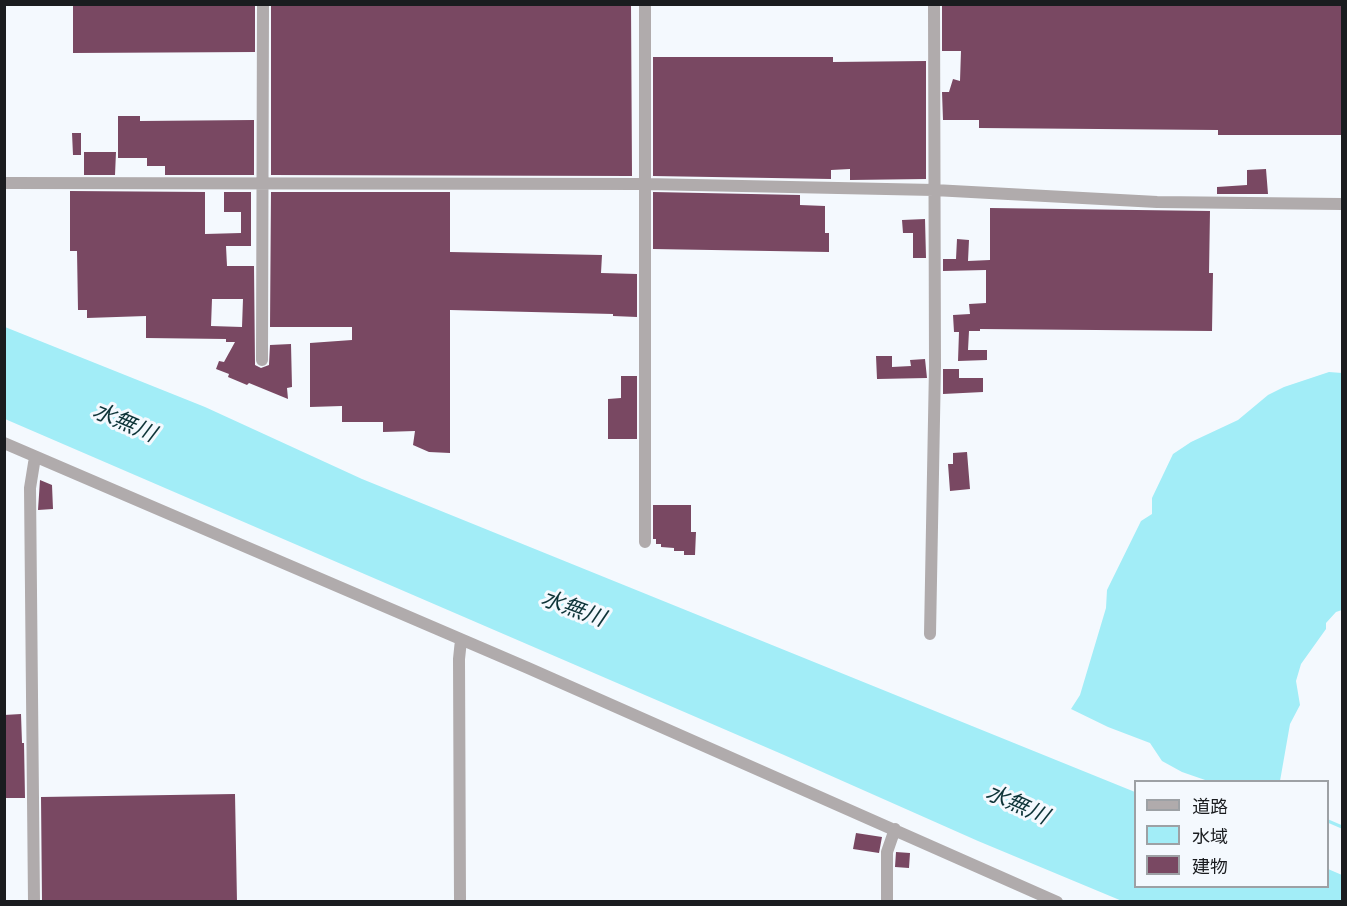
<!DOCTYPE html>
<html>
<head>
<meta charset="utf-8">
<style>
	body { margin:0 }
	#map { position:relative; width:1347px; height:906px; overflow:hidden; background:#f4f9fe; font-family:Rubik,"Noto Sans JP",sans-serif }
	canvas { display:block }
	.frame { position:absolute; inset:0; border:6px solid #1a1c1f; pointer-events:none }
	.legend { position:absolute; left:1134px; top:780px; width:195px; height:108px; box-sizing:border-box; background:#f4f9fe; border:2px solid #9da1a5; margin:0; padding:8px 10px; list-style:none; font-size:18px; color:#1a1c1f }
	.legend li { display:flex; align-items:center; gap:12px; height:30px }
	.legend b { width:30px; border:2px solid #9da1a5 }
</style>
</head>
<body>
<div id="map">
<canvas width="1347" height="906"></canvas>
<div class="frame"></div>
<ul class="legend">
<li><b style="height:8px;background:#b0abac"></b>道路</li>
<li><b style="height:16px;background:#a2edf7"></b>水域</li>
<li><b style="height:16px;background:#794862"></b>建物</li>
</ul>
</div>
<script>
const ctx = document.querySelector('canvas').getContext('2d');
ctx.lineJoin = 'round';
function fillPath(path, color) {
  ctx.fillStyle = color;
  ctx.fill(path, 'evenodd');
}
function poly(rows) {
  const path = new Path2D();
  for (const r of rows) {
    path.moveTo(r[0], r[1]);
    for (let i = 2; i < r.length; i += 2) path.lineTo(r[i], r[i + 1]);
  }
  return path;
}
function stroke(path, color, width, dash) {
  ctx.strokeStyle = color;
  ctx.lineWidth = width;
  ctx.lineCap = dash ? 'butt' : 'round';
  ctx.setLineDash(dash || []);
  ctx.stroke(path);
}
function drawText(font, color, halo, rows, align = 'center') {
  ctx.font = font + ' Rubik,"Noto Sans JP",sans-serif';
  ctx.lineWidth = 6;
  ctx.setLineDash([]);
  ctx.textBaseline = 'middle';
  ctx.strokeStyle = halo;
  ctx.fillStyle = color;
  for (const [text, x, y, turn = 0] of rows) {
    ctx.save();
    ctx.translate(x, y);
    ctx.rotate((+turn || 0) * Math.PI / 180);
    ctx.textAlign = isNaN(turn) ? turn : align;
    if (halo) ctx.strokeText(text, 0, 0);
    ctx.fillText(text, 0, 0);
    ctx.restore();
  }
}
fillPath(poly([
	[5,327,205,407,362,479,1135,792,1136,886,1328,886,1328,869,1342,875,1342,901,1122,901,978,841,784,755,5,419],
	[1329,372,1342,373,1342,610,1336,612,1326,623,1326,629,1301,664,1296,681,1300,705,1290,724,1280,781,1208,781,1182,772,1162,761,1150,743,1108,727,1071,709,1080,695,1106,608,1107,590,1141,521,1152,514,1152,498,1173,454,1191,442,1238,420,1268,395,1284,387]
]), '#a2edf7');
stroke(poly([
	[1328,821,1342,827]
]), '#a2edf7', 3);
fillPath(poly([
	[73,4,255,4,255,52,73,53],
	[271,4,631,4,632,176,271,175],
	[942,4,1342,4,1342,135,1218,135,1218,130,979,128,979,120,943,120,942,92,949,92,953,79,960,81,961,51,942,51],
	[653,57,833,57,833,62,926,61,926,179,850,180,850,169,831,170,831,179,653,176],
	[118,116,140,116,140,121,254,120,254,175,165,175,165,166,147,166,147,158,118,158],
	[72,133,81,133,81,155,73,155],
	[84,152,116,152,115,175,84,175],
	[1266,169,1268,194,1217,194,1217,187,1247,185,1247,170],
	[70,191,205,192,205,234,241,233,241,212,224,212,224,192,251,192,251,246,226,246,227,266,254,266,255,365,261,368,269,365,270,345,291,344,292,387,287,388,288,399,249,383,247,385,228,377,229,374,216,369,219,361,224,362,235,342,226,342,226,339,146,338,146,316,87,318,87,310,78,310,77,251,70,251],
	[212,299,243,299,242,327,211,326],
	[271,192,450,192,450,252,602,255,601,273,637,274,637,317,613,316,613,314,450,310,450,453,429,452,413,445,415,431,383,432,383,422,342,422,342,406,310,407,310,343,352,340,352,327,270,327],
	[653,192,800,195,800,205,825,206,825,233,829,233,829,252,653,249],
	[990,208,1210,211,1209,273,1213,273,1212,331,980,329,980,331,969,331,968,350,987,350,987,360,958,361,959,332,954,332,953,315,970,314,969,304,986,303,986,270,943,271,943,259,956,259,957,239,969,240,968,261,990,260],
	[925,219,926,258,913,258,913,233,903,233,902,220],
	[876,356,892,356,892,367,911,366,910,360,925,359,927,378,877,379],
	[943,369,959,369,959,378,983,378,983,392,943,394],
	[621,376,637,376,637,439,608,439,608,399,621,398],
	[967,452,970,489,950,491,948,464,953,464,953,453],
	[40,480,52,485,53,509,38,510],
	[653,505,691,505,691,532,696,532,695,555,684,555,684,551,674,551,674,548,661,547,661,544,656,544,656,539,653,539],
	[21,714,22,743,24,743,25,798,4,798,4,715],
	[235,794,237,902,42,902,41,797],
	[856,833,882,837,879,853,853,849],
	[896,852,910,853,909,868,895,867]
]), '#794862');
stroke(poly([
	[645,4,645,542],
	[4,183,646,184,934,190,1157,202,1342,204],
	[262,360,263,4],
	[4,443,528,668,1057,902],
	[930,634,935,366,934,4],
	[34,902,30,488,35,457],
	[460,902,459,659,461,640],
	[887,902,887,852,895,829]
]), '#b0abac', 12);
drawText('italic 22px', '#0e3438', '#f4f9fe', [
	["水無川",124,423,23],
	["水無川",573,609,20],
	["水無川",1017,805,24]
]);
</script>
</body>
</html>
